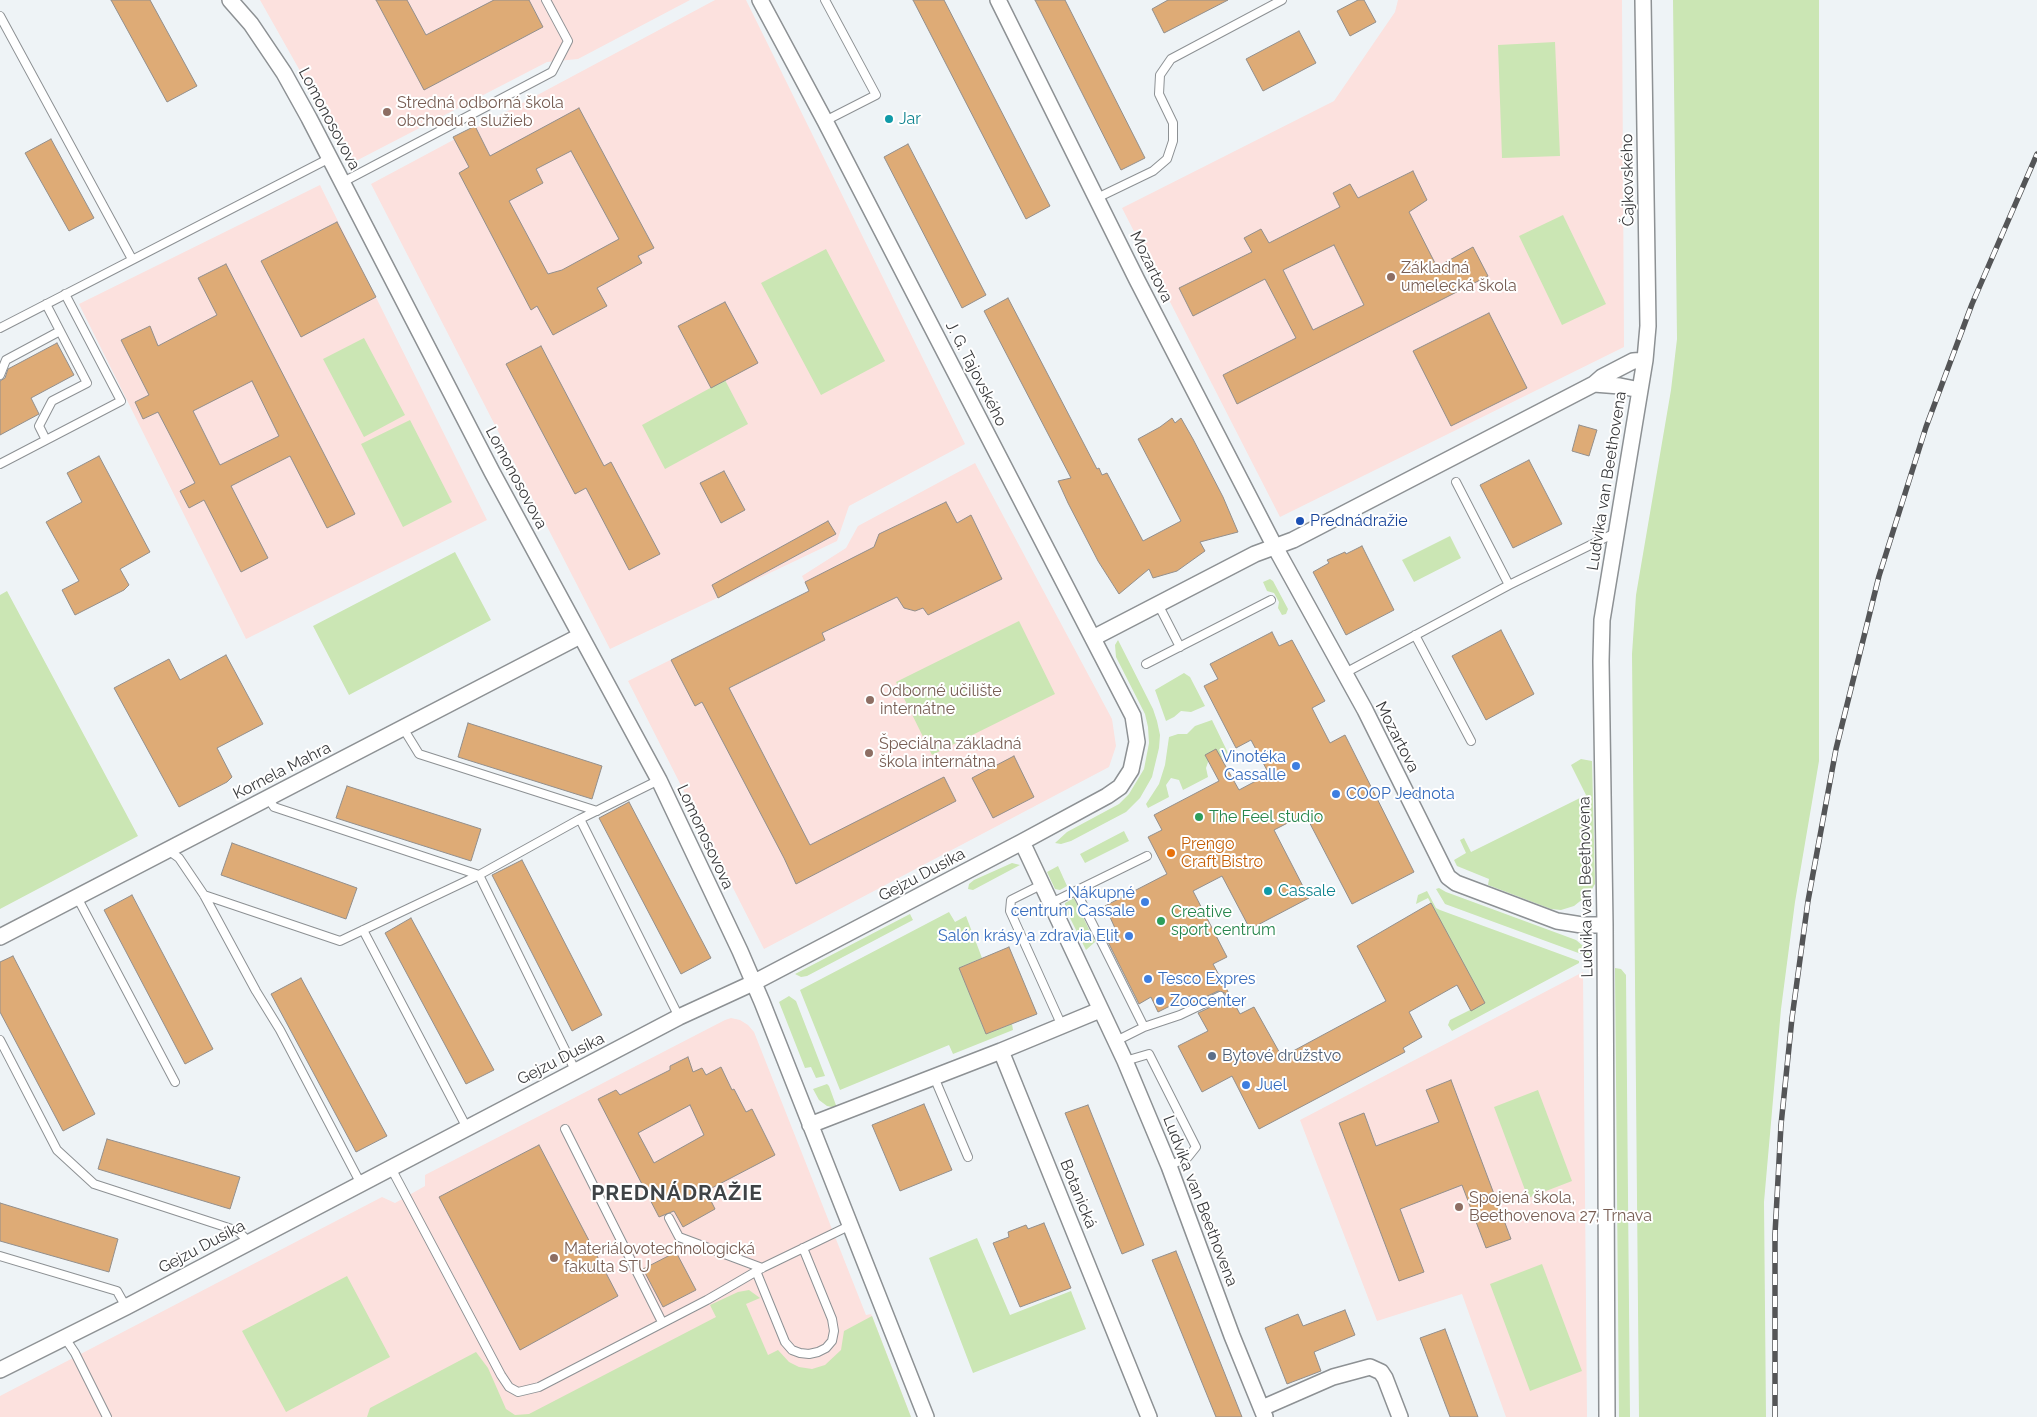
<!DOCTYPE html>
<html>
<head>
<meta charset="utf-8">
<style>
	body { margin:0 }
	canvas { display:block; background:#eef3f6 }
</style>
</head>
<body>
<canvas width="2037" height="1417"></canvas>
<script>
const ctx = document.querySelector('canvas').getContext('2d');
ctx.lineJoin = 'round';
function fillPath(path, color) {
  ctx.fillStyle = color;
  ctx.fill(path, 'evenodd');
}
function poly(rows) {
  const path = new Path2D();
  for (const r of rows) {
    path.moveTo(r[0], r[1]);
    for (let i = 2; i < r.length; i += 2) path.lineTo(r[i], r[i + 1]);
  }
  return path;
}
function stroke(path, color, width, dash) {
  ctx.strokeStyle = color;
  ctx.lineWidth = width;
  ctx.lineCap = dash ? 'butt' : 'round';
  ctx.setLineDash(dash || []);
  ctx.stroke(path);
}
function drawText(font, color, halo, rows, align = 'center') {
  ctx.font = font + ' Raleway,sans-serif';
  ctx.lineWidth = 4;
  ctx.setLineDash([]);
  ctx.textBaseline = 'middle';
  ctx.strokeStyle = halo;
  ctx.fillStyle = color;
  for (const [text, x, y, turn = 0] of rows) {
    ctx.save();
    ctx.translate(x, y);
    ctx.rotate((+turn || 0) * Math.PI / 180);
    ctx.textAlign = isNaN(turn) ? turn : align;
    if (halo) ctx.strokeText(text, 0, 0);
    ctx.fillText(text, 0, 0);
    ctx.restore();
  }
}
fillPath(poly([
	[260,0,690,0,578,59,547,62,352,163],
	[715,0,746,0,965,444,849,506,837,541,610,649,371,184],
	[1398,0,1622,0,1624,347,1280,517,1122,208,1334,101,1395,12],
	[320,185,487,520,246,639,79,304],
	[975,463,1112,719,1116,746,1109,767,764,949,628,681,809,591,802,576,846,548,858,526],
	[1583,972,1587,1417,1506,1417,1462,1294,1377,1321,1300,1120],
	[731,1018,740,1020,748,1025,754,1032,866,1315,871,1314,872,1316,911,1417,0,1417,0,1396,382,1197,395,1203,425,1186,425,1175,725,1020]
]), '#fce1de');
fillPath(poly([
	[1673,0,1819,0,1819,761,1795,902,1781,1009,1764,1202,1766,1417,1639,1417,1632,654,1636,595,1671,390,1677,339],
	[1555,42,1560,156,1502,158,1498,45],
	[1563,215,1606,304,1562,325,1519,236],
	[826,249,885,361,821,395,761,283],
	[364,338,405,415,364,437,323,359],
	[725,380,748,424,665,469,642,425],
	[410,420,452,502,403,527,361,444],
	[1450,536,1461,558,1414,582,1402,560],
	[455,552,491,620,349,695,313,626],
	[1270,579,1273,581,1288,609,1286,614,1282,615,1278,608,1279,602,1274,593,1267,591,1263,582],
	[7,591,138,836,0,909,0,595],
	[1019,621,1055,694,932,755,896,682],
	[1118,640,1153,709,1157,721,1160,735,1159,748,1152,777,1140,798,1126,812,1071,841,1061,844,1055,843,1067,832,1119,804,1129,794,1144,769,1149,743,1148,727,1145,714,1116,657,1115,645],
	[1184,673,1190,677,1205,706,1191,712,1181,711,1174,717,1166,721,1155,690],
	[1212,720,1230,757,1214,758,1208,762,1206,768,1208,777,1183,790,1179,780,1171,778,1166,785,1169,797,1148,808,1146,804,1159,784,1165,765,1169,737,1178,734,1187,734,1195,726],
	[1581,759,1592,761,1595,884,1589,894,1574,906,1561,910,1551,909,1488,885,1489,879,1457,866,1454,860,1466,853,1460,840,1464,838,1471,852,1586,795,1571,765],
	[1124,831,1129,841,1085,863,1080,854],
	[1012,863,1020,865,973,890,968,889,969,884,974,880],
	[1058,866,1067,886,1060,890,1055,889,1047,872],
	[1439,888,1446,892,1576,940,1589,951,1592,958,1445,904,1436,889],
	[1427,891,1436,908,1440,910,1579,961,1579,963,1452,1031,1448,1025,1450,1020,1484,1003,1428,898,1416,904,1418,895],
	[1074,898,1095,942,1086,950,1065,908,1065,903],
	[949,912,955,922,966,916,982,958,959,968,986,1034,1012,1024,1013,1030,953,1054,949,1045,840,1090,800,990],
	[910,914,913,920,807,976,801,977,795,974],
	[1615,968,1621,969,1626,975,1630,1417,1619,1417],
	[789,996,796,1001,825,1076,816,1078,811,1067,805,1068,779,1002],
	[827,1084,829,1086,837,1108,827,1106,819,1100,813,1089],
	[1538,1090,1572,1181,1528,1198,1494,1107],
	[977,1238,1010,1315,1071,1291,1086,1329,973,1373,929,1258],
	[1542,1264,1582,1371,1530,1391,1490,1284],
	[347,1276,390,1357,286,1412,242,1331],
	[749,1290,760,1298,746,1304,768,1355,778,1350,789,1362,799,1367,812,1369,825,1365,841,1350,844,1331,872,1316,911,1417,367,1417,370,1408,476,1352,488,1368,506,1409,515,1415,529,1414,716,1317,710,1305,738,1292]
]), '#cbe6b4');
const building = poly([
	[111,0,150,0,197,86,167,102,111,0],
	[376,0,407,0,426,35,494,0,529,0,543,27,424,90,376,0],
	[913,0,944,0,1050,206,1026,219,913,0],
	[1035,0,1065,0,1145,158,1121,170,1035,0],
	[1168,0,1228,0,1164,33,1152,9,1168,0],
	[1358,0,1364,0,1376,22,1350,36,1337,11,1358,0],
	[1299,31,1316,63,1263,91,1246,59,1299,31],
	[579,108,654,248,638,256,642,263,597,288,607,306,553,335,537,306,531,310,459,173,469,167,453,137,475,126,490,156,579,108],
	[571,151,619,239,562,270,548,274,509,201,543,183,536,169,571,151],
	[51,139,94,218,69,231,25,153,51,139],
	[908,144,986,295,962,308,884,157,908,144],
	[1413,171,1427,200,1409,212,1437,267,1473,247,1488,276,1237,404,1223,375,1296,338,1265,279,1193,316,1179,288,1252,252,1244,238,1261,229,1269,243,1340,207,1333,193,1350,184,1358,198,1413,171],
	[1334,245,1364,305,1313,330,1283,270,1334,245],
	[337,222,376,297,301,337,261,261,337,222],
	[226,264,355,514,327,528,290,456,231,486,268,558,241,572,204,500,189,508,180,491,195,483,158,412,143,419,135,402,149,395,121,340,150,326,158,346,217,315,198,278,226,264],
	[252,381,279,436,220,465,193,411,252,381],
	[1008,298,1097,469,1099,468,1102,475,1107,473,1143,541,1181,521,1138,439,1160,427,1172,418,1175,423,1181,418,1193,439,1223,497,1238,532,1200,542,1205,551,1177,571,1153,578,1149,569,1119,594,1098,561,1068,503,1058,481,1071,478,984,311,1008,298],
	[725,302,758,363,711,388,678,326,725,302],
	[1489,313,1527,388,1451,426,1413,351,1489,313],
	[57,343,74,375,31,398,39,414,0,435,0,381,5,378,8,369,57,343],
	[541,346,604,466,611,462,660,554,629,570,586,488,575,494,506,364,541,346],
	[1579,425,1597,430,1589,456,1572,451,1579,425],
	[99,456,150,552,120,569,129,585,124,590,75,615,62,590,79,581,46,522,82,502,67,473,99,456],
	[1529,460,1562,524,1513,548,1480,485,1529,460],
	[724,471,745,510,721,523,700,483,724,471],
	[946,502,957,523,971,515,1002,579,928,615,923,608,915,611,904,608,897,597,822,633,825,640,729,688,810,845,944,777,956,801,796,884,784,858,702,702,695,706,671,660,809,591,805,582,874,547,879,534,946,502],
	[828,521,836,534,718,598,712,585,828,521],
	[1362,546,1394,610,1346,635,1313,572,1329,563,1327,560,1345,552,1346,554,1362,546],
	[1501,630,1534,694,1486,720,1452,656,1501,630],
	[1272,632,1279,646,1292,640,1325,701,1312,708,1330,743,1345,735,1414,872,1352,904,1305,814,1274,830,1309,898,1250,929,1222,876,1193,891,1227,957,1213,964,1240,1014,1254,1007,1282,1057,1386,1001,1357,946,1431,903,1485,1003,1471,1011,1457,985,1409,1012,1422,1037,1403,1048,1405,1052,1259,1129,1232,1076,1202,1092,1178,1046,1208,1031,1198,1013,1223,1001,1226,997,1225,993,1218,991,1193,1003,1190,996,1158,1012,1151,997,1139,1004,1108,942,1119,937,1105,906,1167,874,1148,837,1162,830,1154,815,1219,781,1205,755,1216,749,1239,790,1269,774,1251,740,1236,748,1204,686,1218,679,1210,664,1272,632],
	[226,655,263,724,217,748,232,777,227,782,179,807,114,688,169,659,180,680,226,655],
	[468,723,602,766,592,799,458,757,468,723],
	[1014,756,1034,797,993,818,972,778,1014,756],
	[347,786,481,829,471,861,336,818,347,786],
	[629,802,711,958,681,974,599,818,629,802],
	[232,843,357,888,346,919,221,875,232,843],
	[522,860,602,1015,572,1031,492,875,522,860],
	[132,895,213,1049,185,1064,104,910,132,895],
	[411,918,494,1070,466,1084,385,933,411,918],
	[1009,947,1037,1014,986,1034,959,968,1009,947],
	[13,956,95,1114,63,1131,0,1012,0,962,13,956],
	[301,978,387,1136,356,1152,271,994,301,978],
	[688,1057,693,1072,702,1068,706,1075,721,1067,732,1090,734,1089,746,1112,752,1109,775,1155,706,1191,715,1209,683,1227,674,1211,659,1217,598,1099,616,1090,620,1095,670,1070,670,1066,688,1057],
	[690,1105,704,1135,654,1163,638,1133,690,1105],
	[1451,1080,1511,1239,1486,1248,1462,1185,1400,1209,1424,1272,1399,1281,1339,1123,1364,1113,1376,1146,1439,1122,1426,1090,1451,1080],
	[924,1104,952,1170,900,1191,872,1125,924,1104],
	[1088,1105,1144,1245,1122,1254,1065,1113,1088,1105],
	[107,1139,240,1177,230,1209,98,1169,107,1139],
	[539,1145,618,1296,520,1350,439,1197,539,1145],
	[0,1203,118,1239,109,1272,0,1241,0,1203],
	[1044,1223,1071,1288,1020,1307,993,1243,1009,1237,1008,1232,1026,1225,1028,1229,1044,1223],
	[1176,1251,1242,1417,1216,1417,1152,1260,1176,1251],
	[676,1252,696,1290,663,1307,643,1269,676,1252],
	[1345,1310,1355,1335,1314,1352,1321,1371,1287,1384,1265,1328,1298,1314,1303,1326,1345,1310],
	[1445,1329,1478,1417,1450,1417,1420,1338,1445,1329]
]);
fillPath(building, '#deab76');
stroke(building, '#938f8c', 1);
const service = poly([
	[825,0,876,95,825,121],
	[0,16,132,259],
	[343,182,552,72,568,41,546,0],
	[1097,198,1153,171,1167,159,1173,141,1173,123,1159,94,1160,75,1171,59,1282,0],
	[0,328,330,158],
	[0,375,6,360,60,331],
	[46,440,39,426,52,401,87,383,46,304],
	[0,464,121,401,65,294],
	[1456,482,1509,585],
	[1158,604,1180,647],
	[1415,635,1471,741],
	[1146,664,1271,600],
	[1345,673,1509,585,1615,533],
	[403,728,419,754,597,811],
	[268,798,274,807,479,875,576,1072],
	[580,819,679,1017],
	[168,850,179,858,204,895,256,991,280,1030,361,1184],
	[1043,884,1011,900,1010,911,1062,1026],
	[1076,891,1144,1027],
	[204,895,340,941,479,875,580,819,659,780],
	[77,897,175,1082],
	[1051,903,1147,856],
	[363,930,467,1128],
	[0,1040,57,1150,94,1184,238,1231,249,1242],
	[1116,1041,1144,1027,1180,1015,1220,996],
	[1125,1061,1149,1054,1196,1147,1188,1157,1169,1166],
	[934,1077,968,1157],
	[565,1129,662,1322],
	[391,1168,501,1375,509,1387,518,1392,539,1387,707,1300,762,1268,851,1225],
	[669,1218,679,1237,762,1268],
	[0,1256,117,1291,126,1307],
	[756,1271,785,1342,792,1350,800,1353,809,1354,818,1352,826,1348,832,1341,834,1331,832,1319,803,1248],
	[65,1338,75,1353,107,1417]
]);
const minor = poly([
	[230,0,251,24,284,73,309,118,492,472,659,780,740,951,762,1002,926,1417],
	[998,0,1137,280,1275,547,1365,710,1448,877,1456,883,1557,921,1582,925,1605,925],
	[1594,384,1620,386,1640,390],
	[1093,638,1255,554,1293,540,1594,384,1602,377,1633,361,1645,360],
	[1022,842,1125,1061,1169,1166,1232,1336,1265,1417],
	[0,937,580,636],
	[1001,1051,1100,1010],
	[810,1125,1001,1051,1149,1417],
	[0,1370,126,1307,679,1017,753,983,1022,842,1107,796,1120,787,1131,770,1137,742,1133,716,825,121,760,0],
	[1262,1408,1333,1377,1370,1367,1381,1372,1385,1378,1400,1417],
	[1607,1417,1605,925,1601,661,1602,620,1645,360,1648,326,1643,0]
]);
stroke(service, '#8d9194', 10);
stroke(minor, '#8d9194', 18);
stroke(service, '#fff', 8);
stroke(minor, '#fff', 15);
const rail = poly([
	[1775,1417,1775,1234,1781,1125,1792,1018,1808,901,1836,749,1879,576,1926,427,1972,304,2037,154]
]);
stroke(rail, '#545557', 5.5);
stroke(rail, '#fff', 4, [11]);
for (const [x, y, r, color] of [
	[387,112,5,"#8d6e63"],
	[889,119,5,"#0f9aa8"],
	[1391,277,5,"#8d6e63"],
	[1300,521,5,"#1a4fb4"],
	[870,700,5,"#8d6e63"],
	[869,753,5,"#8d6e63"],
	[1296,766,5,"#3f7fe0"],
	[1336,794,5,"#3f7fe0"],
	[1199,817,5,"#2e9e5b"],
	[1171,853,5,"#e8710a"],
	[1268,891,5,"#0f9aa8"],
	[1145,902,5,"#3f7fe0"],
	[1161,921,5,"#2e9e5b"],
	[1129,936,5,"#3f7fe0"],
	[1148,979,5,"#3f7fe0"],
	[1160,1001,5,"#3f7fe0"],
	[1212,1056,5,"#5c6f8a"],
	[1246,1085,5,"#3f7fe0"],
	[1459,1207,5,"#8d6e63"],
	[554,1258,5,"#8d6e63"]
]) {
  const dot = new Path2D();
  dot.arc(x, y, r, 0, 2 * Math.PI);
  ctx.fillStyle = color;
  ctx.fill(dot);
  stroke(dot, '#fff', 2);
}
drawText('16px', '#785e54', '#fff', [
	["Stredná odborná škola",397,103],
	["obchodu a služieb",397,121],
	["Základná",1401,268],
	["umelecká škola",1401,286],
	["Odborné učilište",880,691],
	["internátne",880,709],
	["Špeciálna základná",879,744],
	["škola internátna",879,762],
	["Spojená škola,",1469,1198],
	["Beethovenova 27, Trnava",1469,1216],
	["Materiálovotechnologická",564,1249],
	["fakulta STU",564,1267]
], 'left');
drawText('16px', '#38393b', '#fff', [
	["Lomonosovova",329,119,62],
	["Čajkovského",1628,180,-91],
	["Mozartova",1151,267,64],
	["J. G. Tajovského",976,374,63],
	["Lomonosovova",516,478,62],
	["Ludvika van Beethovena",1607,481,-81],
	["Mozartova",1397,737,63],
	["Kornela Mahra",282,771,-27],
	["Lomonosovova",705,837,65],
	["Gejzu Dusíka",922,875,-28],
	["Ludvika van Beethovena",1586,887,-91],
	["Gejzu Dusíka",561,1059,-27],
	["Botanická",1078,1194,68],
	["Ludvika van Beethovena",1200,1201,69],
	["Gejzu Dusíka",202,1247,-28]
]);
drawText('16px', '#0d838f', '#fff', [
	["Jar",899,119],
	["Cassale",1278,891]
], 'left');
drawText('16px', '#164399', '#fff', [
	["Prednádražie",1310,521]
], 'left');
drawText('16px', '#366cbe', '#fff', [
	["Vinotéka",1286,757,"right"],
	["Cassalle",1286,775,"right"],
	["COOP Jednota",1346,794],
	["Nákupné",1135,893,"right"],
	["centrum Cassale",1135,911,"right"],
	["Salón krásy a zdravia Elit",1119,936,"right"],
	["Tesco Expres",1158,979],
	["Zoocenter",1170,1001],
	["Juel",1256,1085]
], 'left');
drawText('16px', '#27864d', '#fff', [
	["The Feel studio",1209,817],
	["Creative",1171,912],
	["sport centrum",1171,930]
], 'left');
drawText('16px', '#c56008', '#fff', [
	["Prengo",1181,844],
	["Craft Bistro",1181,862]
], 'left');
drawText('16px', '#4e5e75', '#fff', [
	["Bytové družstvo",1222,1056]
], 'left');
ctx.letterSpacing = '1px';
drawText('bold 21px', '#3f4346', '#fff', [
	["PREDNÁDRAŽIE",677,1194]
]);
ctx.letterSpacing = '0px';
</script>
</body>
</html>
